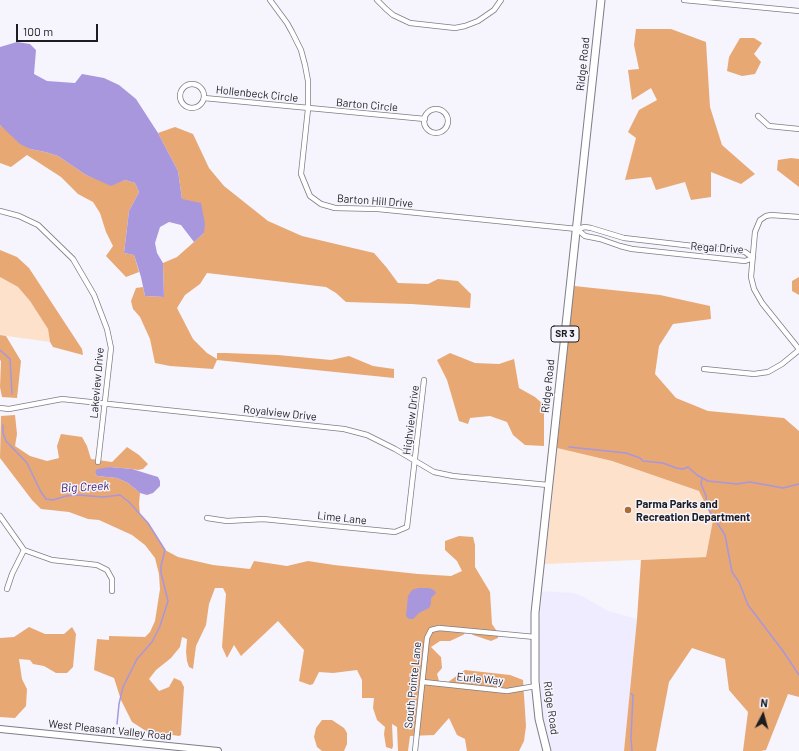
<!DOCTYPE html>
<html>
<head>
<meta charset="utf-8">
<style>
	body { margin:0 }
	#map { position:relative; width:799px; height:751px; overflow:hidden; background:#f6f4fd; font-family:Barlow,sans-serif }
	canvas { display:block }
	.north { position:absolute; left:743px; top:695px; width:40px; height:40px; -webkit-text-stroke:3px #f6f4fd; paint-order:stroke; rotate:6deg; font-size:11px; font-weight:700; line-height:16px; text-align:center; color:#1d1d21 }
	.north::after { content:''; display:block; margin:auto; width:14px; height:18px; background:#1d1d21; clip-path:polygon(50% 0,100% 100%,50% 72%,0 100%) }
	.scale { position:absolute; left:16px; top:24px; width:82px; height:18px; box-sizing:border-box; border:2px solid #1d1d21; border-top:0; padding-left:5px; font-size:12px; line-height:14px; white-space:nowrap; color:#1d1d21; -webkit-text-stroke:3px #f6f4fd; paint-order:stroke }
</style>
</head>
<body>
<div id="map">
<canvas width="799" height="751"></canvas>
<div class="north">N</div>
<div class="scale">100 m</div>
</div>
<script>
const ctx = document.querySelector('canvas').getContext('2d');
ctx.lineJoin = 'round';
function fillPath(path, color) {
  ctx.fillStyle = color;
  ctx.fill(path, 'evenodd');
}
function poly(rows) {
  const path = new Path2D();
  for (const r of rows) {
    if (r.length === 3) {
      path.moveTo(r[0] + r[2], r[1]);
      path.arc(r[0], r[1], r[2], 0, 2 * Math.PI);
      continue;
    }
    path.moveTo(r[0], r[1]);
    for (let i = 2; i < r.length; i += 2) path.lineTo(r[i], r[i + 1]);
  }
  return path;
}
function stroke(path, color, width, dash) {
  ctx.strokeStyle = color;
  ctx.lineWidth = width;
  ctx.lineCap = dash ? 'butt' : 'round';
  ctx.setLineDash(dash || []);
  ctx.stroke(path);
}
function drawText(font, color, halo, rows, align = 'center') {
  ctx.font = font + ' Barlow,sans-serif';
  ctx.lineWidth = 3;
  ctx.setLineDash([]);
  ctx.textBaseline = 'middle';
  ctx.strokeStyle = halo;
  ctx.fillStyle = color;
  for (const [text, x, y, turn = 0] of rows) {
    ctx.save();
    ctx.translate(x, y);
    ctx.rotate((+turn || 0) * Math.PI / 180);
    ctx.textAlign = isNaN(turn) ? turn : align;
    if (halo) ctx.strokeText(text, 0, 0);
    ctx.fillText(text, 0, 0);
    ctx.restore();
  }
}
fillPath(poly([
	[542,591,573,593,582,596,608,611,637,619,624,751,552,751,543,717,540,682,539,628]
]), '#f0ecff');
fillPath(poly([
	[0,277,18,287,30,301,48,329,50,342,0,335],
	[557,448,612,461,699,491,713,520,706,557,545,564]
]), '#fde1cb');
fillPath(poly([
	[636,29,671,29,706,42,710,107,722,145,755,174,741,184,711,172,711,197,691,200,685,182,656,190,651,177,625,180,636,138,628,132,639,110,657,100,651,88,632,100,628,70,639,69,634,45],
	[740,38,754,38,762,43,754,54,761,62,755,74,742,76,727,71,729,57],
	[0,125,30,149,45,152,58,156,86,175,111,185,125,180,135,183,139,192,129,211,124,253,134,255,139,272,126,277,106,256,113,246,106,232,100,213,93,202,78,194,61,177,27,155,11,167,0,163],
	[175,127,193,134,209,168,224,186,268,221,302,236,374,253,387,268,398,283,428,284,438,279,458,281,471,294,470,308,411,304,346,302,336,293,326,287,207,273,200,284,185,295,177,308,193,339,207,353,217,359,217,353,226,353,278,355,331,360,349,356,373,366,394,369,394,378,217,360,213,369,170,366,155,363,150,339,140,317,133,309,131,301,136,288,143,287,145,296,164,297,163,263,177,257,204,233,182,199,178,171,158,133],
	[791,158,799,159,799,187,777,170,778,160],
	[0,250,17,257,29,268,82,349,83,355,53,347,50,342,48,329,30,301,18,287,0,277],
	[799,277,799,295,792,291,792,281],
	[574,286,660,295,710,306,711,319,673,324,659,346,655,374,676,398,708,411,784,418,799,431,799,697,788,694,766,750,761,751,743,751,748,712,729,690,725,659,692,648,669,682,656,751,624,751,637,619,641,560,706,557,713,520,699,491,612,461,557,448],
	[0,335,6,336,21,361,17,398,2,397,0,387,1,361,0,360],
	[450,353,475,363,499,364,514,359,519,388,535,397,544,405,544,446,525,445,513,435,507,422,490,416,470,418,468,424,459,421,447,380,437,360],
	[15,415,17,434,15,446,30,456,47,461,59,458,57,446,61,434,82,437,87,446,91,459,112,462,127,447,139,455,148,464,143,469,138,470,132,469,110,467,95,473,97,476,117,478,128,483,140,493,139,504,140,515,148,523,165,550,178,557,213,565,250,569,254,561,287,566,308,561,334,565,418,574,451,576,462,571,457,561,445,550,445,541,459,536,473,537,475,545,475,567,490,592,492,624,498,633,498,638,491,641,473,635,468,630,463,635,450,641,440,641,431,647,441,657,442,668,437,674,439,681,448,682,465,670,510,675,523,680,526,726,524,741,519,751,467,751,465,739,457,735,449,718,434,735,410,736,408,751,398,751,397,727,392,724,393,746,392,749,386,747,384,734,385,727,377,720,373,708,374,698,362,698,362,680,357,670,333,673,319,672,313,684,310,685,299,681,304,650,278,621,241,656,234,645,227,658,222,647,226,594,223,588,215,588,209,604,206,625,196,646,193,669,189,667,187,661,186,652,187,639,182,637,180,647,171,658,156,670,149,679,159,691,169,687,174,678,181,681,184,687,181,735,179,736,146,731,132,722,121,700,114,678,94,670,97,639,109,640,109,636,145,637,150,632,155,621,160,589,159,574,155,558,145,545,132,535,99,520,88,519,69,512,41,509,32,500,0,458,1,416],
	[29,627,45,634,64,634,72,627,76,634,73,667,67,673,56,673,44,666,33,664,30,660,19,659,22,679,27,689,26,706,15,718,0,717,0,638,14,637],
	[322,720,332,720,344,728,347,733,347,744,344,751,322,751,317,747,314,737,316,728]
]), '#e8a874');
fillPath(poly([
	[17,42,30,44,36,50,34,74,47,81,75,83,82,74,104,78,119,85,136,99,158,133,178,171,182,199,201,203,205,224,204,233,194,242,181,225,169,222,160,227,155,243,157,253,163,263,164,297,145,296,141,277,134,255,124,253,129,211,139,192,135,183,125,180,111,186,86,175,58,156,45,152,30,149,20,144,0,125,0,47],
	[110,467,132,469,158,477,160,481,160,486,153,493,147,495,140,493,128,483,117,478,97,476,95,473,97,469],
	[418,588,429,588,434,590,436,593,431,598,431,604,429,608,419,613,413,619,409,619,406,616,408,596,412,590]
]), '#a897dd');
stroke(poly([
	[0,350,10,359,12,394],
	[3,425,3,433,6,441,27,463,41,492,46,499,53,500,66,496,78,495,103,497,120,495,129,502,148,523,165,550,161,566,161,573,168,601,160,626,152,642,137,659,123,687,119,704,117,724],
	[569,447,626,453,640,458,643,461,663,463,676,468,683,469,688,467,697,475,708,481,737,484,750,482,783,488,799,484],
	[702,478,701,484,706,496,707,505,710,512,725,535,732,572,739,582,748,605,783,651,799,675],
	[631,694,633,695,631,738,632,751]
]), '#a897dd', 1.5);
const street = poly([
	[270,0,287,23,292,32,301,50,305,65,308,81,308,109,301,174,310,196,321,204,335,208,378,209,577,229,585,227,591,228,624,238,745,252,753,258],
	[377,0,386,9,393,15,410,23,455,28,465,26,478,21,494,10,501,0],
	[684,0,799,11],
	[192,96,12],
	[204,98,425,119],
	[436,121,12],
	[758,116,769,126,799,129],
	[0,211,19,216,38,225,73,259,94,295,107,329,111,348,98,462],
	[799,217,771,215,766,216,760,220,755,232,751,277,754,289,762,303,799,349],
	[577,229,585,236,600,239,620,246,632,249,745,261,753,258],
	[704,369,754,374,768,372,782,364,799,350],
	[0,408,9,409,62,399,344,429,367,435,395,449,434,472,453,476,548,485],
	[0,516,24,550,52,560,97,565,107,570,112,579,112,591],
	[207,518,227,521,263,519,395,532,407,527,424,380],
	[7,589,12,574,24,550],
	[423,682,507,691,536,686],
	[415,751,427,638,431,630,439,628,535,637]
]);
const secondary = poly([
	[0,729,218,751]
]);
const primary = poly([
	[547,751,539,719,535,681,535,613,601,0]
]);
stroke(street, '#7f7d87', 6);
stroke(secondary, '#7f7d87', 8);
stroke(primary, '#7f7d87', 9);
stroke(street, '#fff', 4.5);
stroke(secondary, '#fff', 6);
stroke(primary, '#fff', 7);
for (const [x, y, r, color] of [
	[628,510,4,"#ac6c34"]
]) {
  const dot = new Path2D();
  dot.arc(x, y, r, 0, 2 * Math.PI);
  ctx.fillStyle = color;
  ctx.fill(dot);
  stroke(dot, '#f6f4fd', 1.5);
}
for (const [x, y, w] of [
	[565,334,28]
]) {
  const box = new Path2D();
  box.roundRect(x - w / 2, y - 8, w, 16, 3);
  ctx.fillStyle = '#f6f4fd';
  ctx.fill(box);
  stroke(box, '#1d1d21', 1);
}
drawText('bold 10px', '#1d1d21', null, [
	["SR 3",565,334]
]);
drawText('11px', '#1d1d21', '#f6f4fd', [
	["Ridge Road",583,64,-84],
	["Hollenbeck Circle",257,94,6],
	["Barton Circle",367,105,5],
	["Barton Hill Drive",375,201,4],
	["Regal Drive",717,248,4],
	["Lakeview Drive",97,383,-85],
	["Ridge Road",548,386,-84],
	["Royalview Drive",280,413,6],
	["Highview Drive",411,420,-83],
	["Lime Lane",342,518,6],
	["Eurle Way",480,679,6],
	["South Pointe Lane",413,685,-84],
	["Ridge Road",551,708,82],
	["West Pleasant Valley Road",110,730,6]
]);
drawText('bold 11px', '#1d1d21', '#f6f4fd', [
	["Parma Parks and",636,504],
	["Recreation Department",636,517]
], 'left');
drawText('italic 12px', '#3e2172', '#f6f4fd', [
	["Big Creek",85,487,-3]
]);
</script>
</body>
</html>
